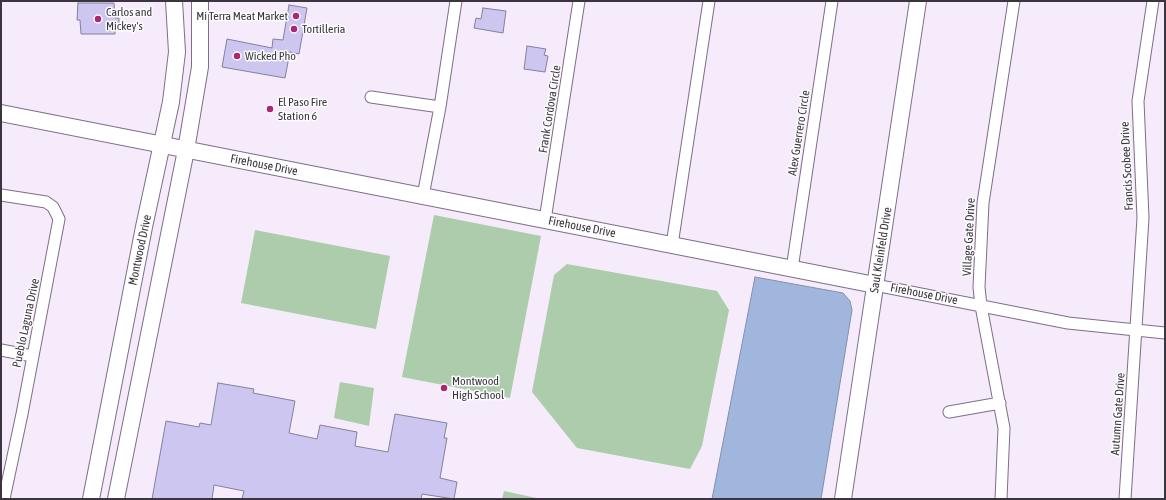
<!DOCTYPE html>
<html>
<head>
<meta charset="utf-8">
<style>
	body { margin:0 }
	#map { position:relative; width:1166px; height:500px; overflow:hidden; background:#f5ebfb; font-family:"Asap Condensed",sans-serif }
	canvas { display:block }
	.frame { position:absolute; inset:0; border:2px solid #3b353f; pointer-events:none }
</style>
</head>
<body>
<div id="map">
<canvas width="1166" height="500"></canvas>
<div class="frame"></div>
</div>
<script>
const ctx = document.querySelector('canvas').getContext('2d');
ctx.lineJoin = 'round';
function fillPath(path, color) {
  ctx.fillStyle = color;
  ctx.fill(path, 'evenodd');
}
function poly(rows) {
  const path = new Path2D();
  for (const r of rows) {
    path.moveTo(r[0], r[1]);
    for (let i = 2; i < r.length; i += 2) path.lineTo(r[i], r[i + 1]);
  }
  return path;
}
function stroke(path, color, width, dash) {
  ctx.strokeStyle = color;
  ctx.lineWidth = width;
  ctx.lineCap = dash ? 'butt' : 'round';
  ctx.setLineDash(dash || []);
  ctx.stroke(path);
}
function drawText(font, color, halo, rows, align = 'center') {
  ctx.font = font + ' "Asap Condensed",sans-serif';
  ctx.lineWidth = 3;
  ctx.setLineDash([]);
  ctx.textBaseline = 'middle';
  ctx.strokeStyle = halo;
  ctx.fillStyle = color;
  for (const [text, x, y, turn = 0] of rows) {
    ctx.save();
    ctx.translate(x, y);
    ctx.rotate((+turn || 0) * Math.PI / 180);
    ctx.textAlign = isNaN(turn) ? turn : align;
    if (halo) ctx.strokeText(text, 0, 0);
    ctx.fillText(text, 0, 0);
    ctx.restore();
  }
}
fillPath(poly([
	[434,215,541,236,510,398,402,377],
	[255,230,390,256,376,329,241,303],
	[567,264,717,291,729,310,702,446,690,469,577,448,532,392,554,275],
	[340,382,374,388,369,426,334,418],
	[504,491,541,499,502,499]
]), '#adccac');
const water = poly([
	[755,277,843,293,850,301,852,310,821,499,712,499,755,277]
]);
fillPath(water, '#a1b6dc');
stroke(water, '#828fad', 1);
const building = poly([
	[78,3,114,3,115,18,119,18,119,27,115,26,115,34,81,34,80,20,77,20,78,3],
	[289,5,307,8,299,54,290,52,285,78,222,67,227,39,272,48,273,39,283,40,289,5],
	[483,8,506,11,503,33,474,28,476,18,481,19,483,8],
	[527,46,546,49,544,55,548,56,545,72,524,69,527,46],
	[218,383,254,389,253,393,295,401,289,433,317,439,320,425,357,432,355,446,388,452,395,414,447,423,444,438,447,438,440,478,457,482,454,499,422,494,421,499,242,499,244,491,214,485,212,499,152,499,166,421,199,427,200,423,211,425,218,383]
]);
fillPath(building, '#ccc6f1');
stroke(building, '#84809b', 1);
const street = poly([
	[371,97,440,107],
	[1,195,46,202,53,207,59,219,22,414,4,499],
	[423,196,440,107,456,1],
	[545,220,579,1],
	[672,245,709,1],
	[792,269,832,1],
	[875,285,1068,323,1165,333],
	[1,350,32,356],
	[949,412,1000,403],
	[1001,499,1004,428,981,306,979,287,983,203,1014,1],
	[1125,499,1143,218,1138,101,1153,1]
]);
const secondary = poly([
	[1,113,875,285],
	[91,499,144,227,171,102,177,52,174,1],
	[116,499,186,150,200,67,200,1],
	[843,499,918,1]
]);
stroke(street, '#7d6f87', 13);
stroke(secondary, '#7d6f87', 18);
stroke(street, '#fff', 11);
stroke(secondary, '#fff', 16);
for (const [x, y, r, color] of [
	[296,16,4,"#aa2773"],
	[98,19,4,"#aa2773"],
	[294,29,4,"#aa2773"],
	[237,56,4,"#aa2773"],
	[270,109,4,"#aa2773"],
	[444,388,4,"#aa2773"]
]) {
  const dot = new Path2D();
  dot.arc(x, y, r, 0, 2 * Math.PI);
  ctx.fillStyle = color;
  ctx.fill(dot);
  stroke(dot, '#fdfdfd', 1.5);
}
drawText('12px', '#3b353f', '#fdfdfd', [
	["Carlos and",106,12],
	["Mickey's",106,26],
	["Mi Terra Meat Market",288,16,"right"],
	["Tortilleria",302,29],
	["Wicked Pho",245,56],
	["El Paso Fire",278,102],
	["Station 6",278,116],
	["Montwood",452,381],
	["High School",452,395]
], 'left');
drawText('12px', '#3b353f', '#fdfdfd', [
	["Frank Cordova Circle",550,109,-81],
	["Alex Guerrero Circle",799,133,-81],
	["Firehouse Drive",264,165,11],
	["Francis Scobee Drive",1127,166,-93],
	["Firehouse Drive",582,227,11],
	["Village Gate Drive",969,237,-87],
	["Montwood Drive",140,250,-78],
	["Saul Kleinfeld Drive",881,250,-81],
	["Firehouse Drive",924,294,11],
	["Pueblo Laguna Drive",26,323,-78],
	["Autumn Gate Drive",1118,414,-86]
]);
</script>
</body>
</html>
